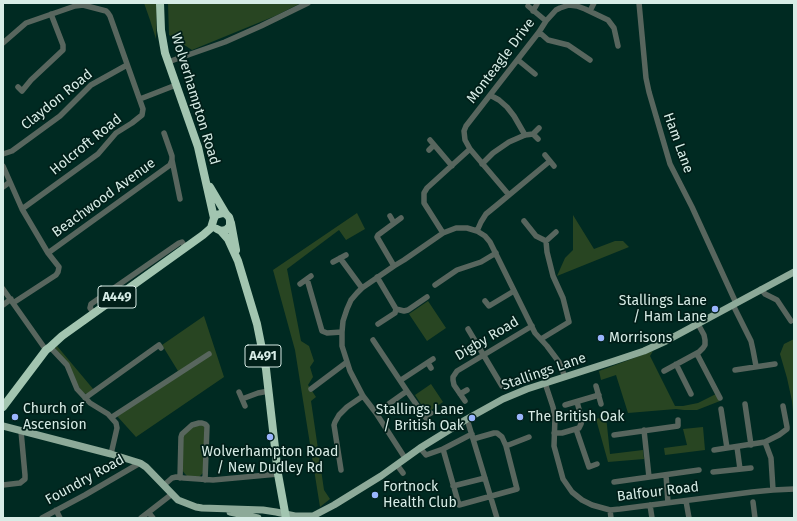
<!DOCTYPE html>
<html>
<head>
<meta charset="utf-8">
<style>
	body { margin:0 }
	#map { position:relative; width:797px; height:521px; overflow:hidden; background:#002a22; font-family:"Fira Sans",sans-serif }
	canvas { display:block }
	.frame { position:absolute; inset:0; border:4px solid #d7ece6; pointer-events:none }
</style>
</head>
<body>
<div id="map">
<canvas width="797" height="521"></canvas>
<div class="frame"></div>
</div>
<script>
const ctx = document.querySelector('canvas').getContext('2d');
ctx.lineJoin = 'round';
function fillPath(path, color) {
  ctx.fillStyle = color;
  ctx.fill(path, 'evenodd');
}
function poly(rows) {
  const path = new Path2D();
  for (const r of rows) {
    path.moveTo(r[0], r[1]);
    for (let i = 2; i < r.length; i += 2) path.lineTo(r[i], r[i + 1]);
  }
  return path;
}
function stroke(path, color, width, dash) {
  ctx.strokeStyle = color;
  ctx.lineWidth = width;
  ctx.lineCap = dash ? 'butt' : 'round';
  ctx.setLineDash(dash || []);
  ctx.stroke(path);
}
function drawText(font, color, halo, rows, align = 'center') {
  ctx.font = font + ' "Fira Sans",sans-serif';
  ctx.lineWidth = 3.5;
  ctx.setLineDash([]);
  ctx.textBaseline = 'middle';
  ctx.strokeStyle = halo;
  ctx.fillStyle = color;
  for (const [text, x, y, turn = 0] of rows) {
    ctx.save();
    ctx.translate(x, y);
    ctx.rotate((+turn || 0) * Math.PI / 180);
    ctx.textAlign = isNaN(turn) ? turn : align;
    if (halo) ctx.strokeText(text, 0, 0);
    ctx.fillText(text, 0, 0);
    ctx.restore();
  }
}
fillPath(poly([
	[144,3,157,3,156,39,150,20],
	[168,3,301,3,275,16,192,50,169,35],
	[357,213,365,229,346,240,339,230,287,269,301,341,309,346,314,361,310,367,313,377,308,385,316,397,311,401,324,490,330,499,320,507,295,350,273,270],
	[573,215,594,249,615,241,623,241,629,247,557,276,565,258,573,250],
	[428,301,446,328,427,341,409,314],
	[204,316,224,377,136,437,117,416,178,371,162,345],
	[794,339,794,422,792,401,787,378,780,354,784,344],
	[57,346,94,390,86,394,82,392,55,348],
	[653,351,650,356,675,406,683,406,698,403,716,394,720,401,697,410,684,410,676,409,628,413,616,375,601,380,599,371],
	[431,384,443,402,427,413,415,395],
	[606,416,610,454,643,450,644,459,608,462,596,419],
	[196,425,205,425,203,473,199,477,187,476,185,474,182,470,183,435],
	[703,427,705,450,665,455,664,448,687,445,683,429]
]), '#284522');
stroke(poly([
	[639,3,646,78,649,92,670,164,692,207,736,303],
	[528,6,546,21],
	[533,11,537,4],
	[590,11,594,3],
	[539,32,548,40,568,45,590,60],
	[3,43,26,23,75,6,83,5,106,11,108,13,110,16,143,109,142,115,132,123,116,133,98,154,22,209],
	[518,60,535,74],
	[168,62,225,42,261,26,308,3],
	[18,87,22,91,31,80,63,50,63,45,51,14],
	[490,95,499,100,507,107,514,116,525,135],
	[140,99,176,85],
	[533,134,538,139],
	[430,140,452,166],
	[429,150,434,145],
	[3,154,12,151,60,116,91,85,127,65],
	[545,155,554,166],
	[172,160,180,199],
	[482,164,493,153,509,142,525,135,533,134,539,128],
	[3,166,22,209,48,253,59,267,58,272,56,275,13,303],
	[3,187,10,182],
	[509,195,470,149,465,140,464,131,466,126,539,32,546,21,556,10,560,8,569,5,577,6,585,9,608,20,614,28,618,46],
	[390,216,394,223],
	[524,221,536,236,546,241,556,232],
	[477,231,481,222,486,214,497,205,550,161],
	[443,233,424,203,424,193,427,188,470,149],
	[48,253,170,165,172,160,172,156,164,133],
	[340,258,362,288],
	[333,262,346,255],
	[394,266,377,237,378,235,401,218],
	[377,277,396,309],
	[307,279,322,331,327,333,342,332],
	[300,284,311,276],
	[435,285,457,270,481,262,496,253],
	[3,289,46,350],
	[761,289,765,294,777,300,791,321],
	[485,301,489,306,514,291],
	[3,305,11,299],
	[733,305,751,341,753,350,756,366],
	[94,313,90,308,91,304,179,243,182,242,186,248],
	[378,324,395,313,396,309,404,311,408,310,427,297],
	[468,329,502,386],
	[541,339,569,322,563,298,553,276,547,252,546,241],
	[373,340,407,391],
	[50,347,67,365,77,389,90,403,108,414,116,423,117,428,111,454],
	[697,354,720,398],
	[428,363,431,368],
	[676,364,691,394],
	[735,370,775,364],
	[664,371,699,352,703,348,705,345,705,340,704,335,698,324],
	[401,380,433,359],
	[545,383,553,407,555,417,554,446,563,479,572,492,582,500,592,505,610,510,620,509,752,492,773,490,794,489],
	[596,386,601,404],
	[311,389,347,362],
	[239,392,245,406],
	[460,394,467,390],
	[85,398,159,345,161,348],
	[242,399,258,393,269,391],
	[465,401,454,385,453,380,453,377,457,371,532,326],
	[745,404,751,445],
	[565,405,599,395],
	[721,409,727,448],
	[376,413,407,391,430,424],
	[425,416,431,413],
	[112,417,209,354],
	[467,419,497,518],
	[576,429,589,467,597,464],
	[644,430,649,477],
	[554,433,562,433,579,428,581,424,582,420,577,402],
	[472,434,443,449,459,505,517,489,506,446,502,437,497,433,494,433,473,439],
	[614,435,678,426,678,420],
	[765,442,779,435,787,429,787,427,783,406],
	[506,446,529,437],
	[737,447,740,469],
	[420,448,426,455,443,449],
	[714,450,765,442,771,458,773,490],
	[405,458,376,413,363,396,350,371,342,346,342,332,343,321,347,309,351,300,357,293,362,288,394,266,404,260,443,233,456,228,467,228,477,231,485,236,490,242,535,333,547,346,559,362,565,377],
	[397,465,403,473],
	[341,470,334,425,335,422,339,415,347,407,363,396],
	[713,472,751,468],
	[666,475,668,503],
	[180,478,181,437,182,434,192,425,199,423,202,423,205,424,207,426,205,480],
	[614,482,699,470],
	[3,485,20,483,25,479,25,475,21,431],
	[164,485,172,478,176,477,184,478,213,480,278,474],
	[453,486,485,478],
	[686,501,689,518],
	[753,502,755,518],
	[650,505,652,518],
	[56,510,60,518],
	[610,510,611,518],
	[149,513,153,518],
	[42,518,85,495,140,463],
	[141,518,172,494]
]), '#58665e', 5.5);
stroke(poly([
	[3,426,111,454,140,463,146,467,178,500,196,507,202,508,263,510,276,512,295,516,313,516],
	[230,512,258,518],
	[309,518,334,505,381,476,420,448,467,419,503,399,527,389,614,361,644,351,666,341,794,272]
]), '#8daa99', 7);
stroke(poly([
	[160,3,161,30,165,53,198,147,214,218],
	[210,187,226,214,229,217,230,220,230,226,226,230,221,231,217,229],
	[231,223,236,250],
	[221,231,228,239,238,261,257,324,266,369,278,474,286,518],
	[3,407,46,350,50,347,62,336,111,301,203,235,211,228,214,218,216,215,223,213,226,214]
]), '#a2c5b0', 8);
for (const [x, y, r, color] of [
	[715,309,4,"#9ab5fd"],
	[601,338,4,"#9ab5fd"],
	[15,417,4,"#9ab5fd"],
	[520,417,4,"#9ab5fd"],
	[472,418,4,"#9ab5fd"],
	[270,437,4,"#9ab5fd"],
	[375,495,4,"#9ab5fd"]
]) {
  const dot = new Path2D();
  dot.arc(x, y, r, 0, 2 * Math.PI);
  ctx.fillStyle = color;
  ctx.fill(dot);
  stroke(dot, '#011f19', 1.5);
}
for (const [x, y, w] of [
	[117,297,38],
	[263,356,36]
]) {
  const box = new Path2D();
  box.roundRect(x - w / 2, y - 11, w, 22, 3);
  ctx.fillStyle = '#011f19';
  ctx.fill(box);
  stroke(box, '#d7ece6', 1);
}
drawText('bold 13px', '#d7ece6', null, [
	["A449",117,297],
	["A491",263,356]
]);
drawText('14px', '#d7ece6', '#011f19', [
	["Monteagle Drive",501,61,-53],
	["Wolverhampton Road",195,99,73],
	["Claydon Road",57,100,-39],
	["Ham Lane",678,143,70],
	["Holcroft Road",86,145,-39],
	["Beachwood Avenue",104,198,-36],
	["Digby Road",487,339,-31],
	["Stallings Lane",544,372,-19],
	["Foundry Road",85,480,-29],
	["Balfour Road",658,492,-7]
]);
drawText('14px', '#d7ece6', '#011f19', [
	["Stallings Lane",707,301,"right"],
	["/ Ham Lane",707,317,"right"],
	["Morrisons",609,338],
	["Church of",23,409],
	["Ascension",23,425],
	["Stallings Lane",464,410,"right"],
	["/ British Oak",464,426,"right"],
	["The British Oak",528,417],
	["Wolverhampton Road",270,452,"center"],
	["/ New Dudley Rd",270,468,"center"],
	["Fortnock",383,487],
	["Health Club",383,503]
], 'left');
</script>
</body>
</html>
